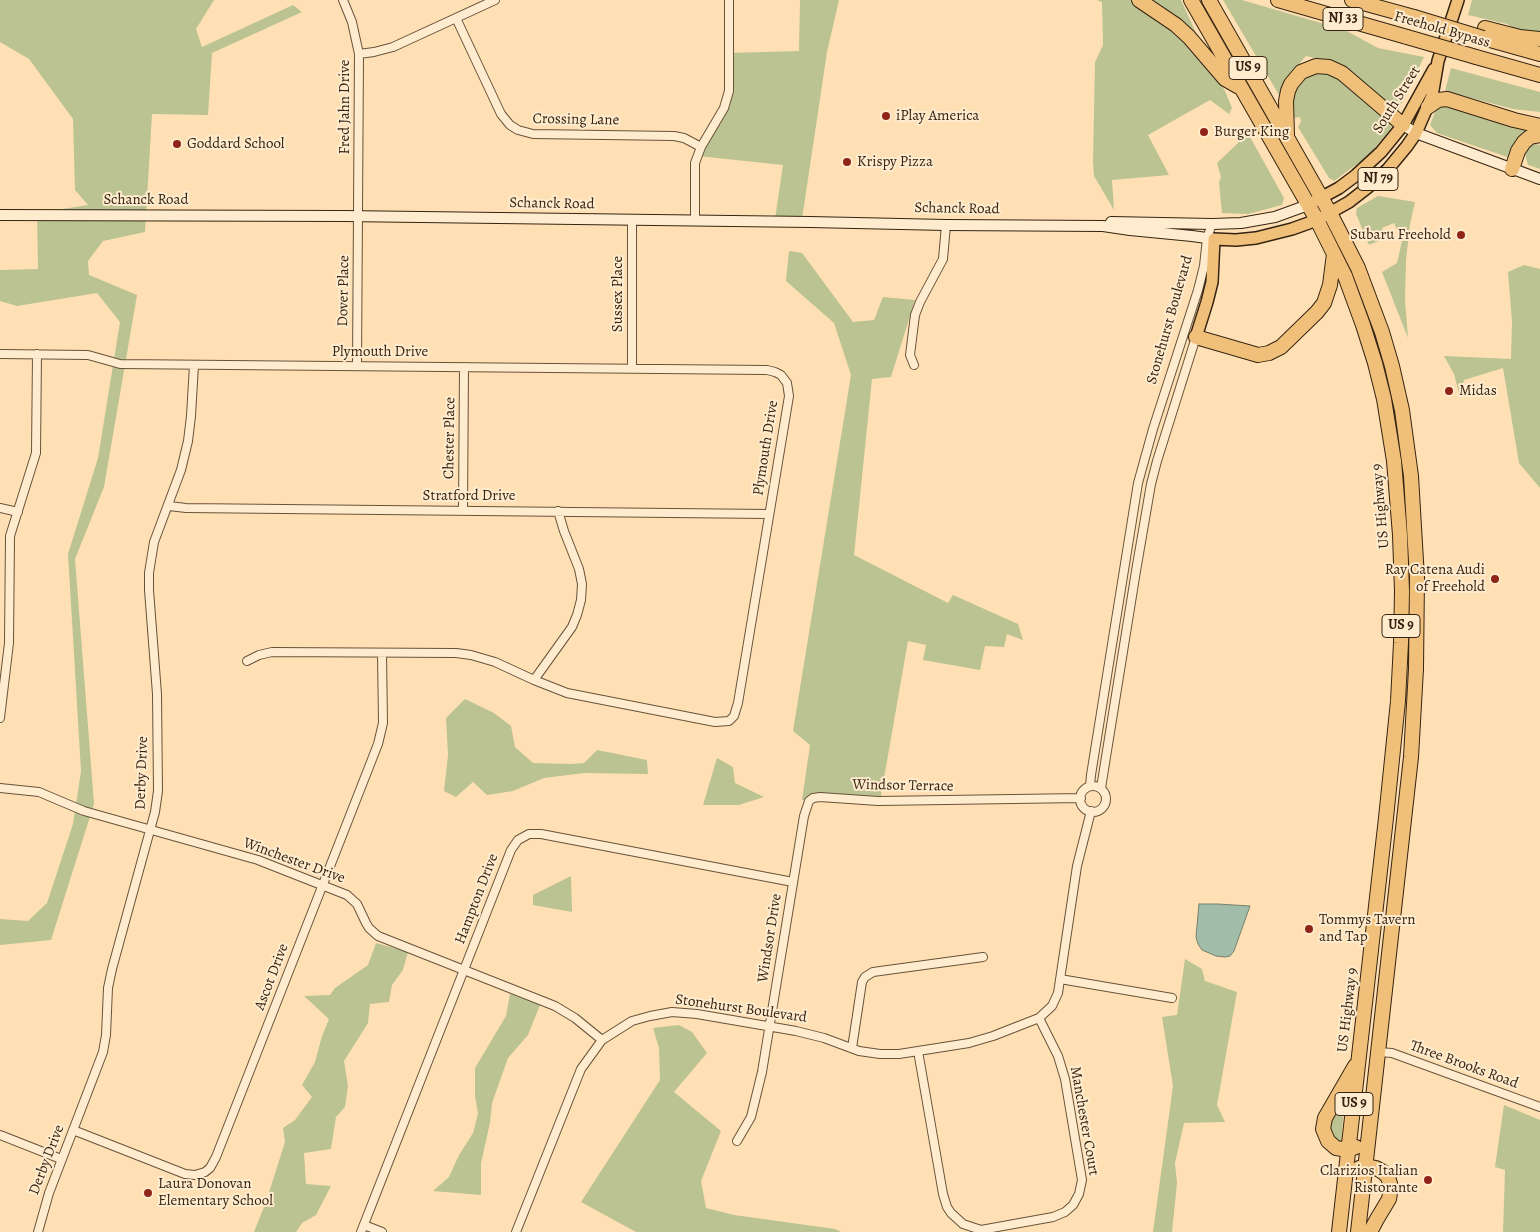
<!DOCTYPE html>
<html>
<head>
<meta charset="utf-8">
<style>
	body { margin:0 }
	canvas { display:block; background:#ffe0b4 }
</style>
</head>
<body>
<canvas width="1540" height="1232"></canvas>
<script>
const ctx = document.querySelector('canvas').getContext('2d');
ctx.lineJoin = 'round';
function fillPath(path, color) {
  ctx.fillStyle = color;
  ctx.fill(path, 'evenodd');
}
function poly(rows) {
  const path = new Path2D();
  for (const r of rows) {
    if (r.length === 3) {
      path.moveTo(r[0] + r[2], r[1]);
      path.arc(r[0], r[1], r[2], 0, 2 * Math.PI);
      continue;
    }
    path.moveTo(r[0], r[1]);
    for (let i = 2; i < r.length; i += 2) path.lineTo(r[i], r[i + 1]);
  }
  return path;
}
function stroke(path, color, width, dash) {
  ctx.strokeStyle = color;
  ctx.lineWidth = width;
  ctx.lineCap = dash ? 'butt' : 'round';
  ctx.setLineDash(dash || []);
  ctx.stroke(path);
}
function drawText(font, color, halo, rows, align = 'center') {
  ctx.font = font + ' Alegreya,serif';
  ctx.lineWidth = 4;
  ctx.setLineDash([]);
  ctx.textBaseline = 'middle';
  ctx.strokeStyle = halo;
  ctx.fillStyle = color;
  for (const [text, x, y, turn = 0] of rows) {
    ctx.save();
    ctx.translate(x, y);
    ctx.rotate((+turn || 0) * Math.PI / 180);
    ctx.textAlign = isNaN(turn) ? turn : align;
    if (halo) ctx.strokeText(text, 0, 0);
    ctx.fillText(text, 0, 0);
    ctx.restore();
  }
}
fillPath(poly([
	[0,0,214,0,196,29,202,47,293,5,302,12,212,53,208,115,152,114,145,232,103,241,88,261,89,275,137,295,104,487,75,559,94,804,51,940,0,945,0,919,28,921,47,903,73,824,81,771,68,554,98,458,120,322,97,293,17,306,0,301,0,270,38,269,37,213,88,205,75,190,73,119,29,59,0,42],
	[800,0,839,0,827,52,802,219,775,219,783,165,698,156,726,101,730,53,799,51],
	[1097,0,1131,0,1173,26,1208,64,1225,91,1232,108,1229,114,1210,100,1148,135,1169,175,1112,180,1114,210,1094,176,1093,162,1095,62,1103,45,1102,2],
	[1148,0,1181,0,1197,35],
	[1223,0,1242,0,1345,30,1378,48,1424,57,1397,113,1342,64,1306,56,1292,72,1279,95],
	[1472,0,1540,0,1540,31,1533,34,1519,31,1507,24,1468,15],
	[1451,68,1540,92,1540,112,1513,109,1445,91],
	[1327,70,1392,123,1391,128,1369,155,1334,181,1329,178,1298,127,1301,122,1300,117,1294,118,1291,98,1295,83,1308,71],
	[1448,104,1533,129,1519,136,1510,158,1437,133,1430,125,1437,107],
	[1245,128,1284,198,1282,205,1248,214,1222,213,1219,182,1221,177,1217,163,1239,142],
	[1528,142,1540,145,1540,169,1528,165,1525,154],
	[1378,196,1415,202,1410,224,1406,260,1405,300,1408,338,1382,272,1397,263,1402,241,1394,223,1382,228,1386,238,1369,245,1356,214,1357,208],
	[789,251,802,253,853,322,874,320,883,297,915,300,891,377,872,379,854,555,948,603,953,595,1018,624,1023,640,1007,634,1004,647,985,646,980,670,923,660,926,645,908,641,880,801,802,800,810,745,793,731,851,375,834,323,786,281],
	[1524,265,1540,269,1540,488,1519,463,1503,368,1464,380,1460,397,1454,374,1444,356,1511,359,1512,321,1508,272],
	[465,699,494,713,511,726,515,747,533,763,571,764,584,763,597,750,647,760,648,774,584,773,544,778,513,791,487,795,473,782,456,797,444,791,448,755,446,718],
	[717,758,733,767,735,783,764,797,739,805,703,805],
	[571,876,572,912,533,905,533,895],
	[376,943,408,952,403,970,392,985,389,1002,370,1004,368,1023,344,1061,348,1086,345,1107,336,1117,331,1149,304,1153,306,1184,331,1186,316,1215,302,1223,296,1232,254,1232,266,1202,285,1142,283,1128,295,1120,312,1097,302,1085,315,1062,322,1036,329,1019,304,996,330,995,335,988,368,965],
	[1185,959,1202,969,1205,981,1237,992,1217,1105,1225,1122,1184,1123,1175,1163,1177,1183,1172,1232,1153,1232,1173,1086,1162,1017,1177,1015],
	[510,994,540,1005,528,1035,508,1058,492,1103,490,1123,481,1163,481,1195,433,1191,449,1177,459,1155,473,1133,478,1114,475,1096,475,1068,506,1016],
	[679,1025,692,1032,707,1053,674,1092,721,1131,701,1181,706,1208,734,1215,835,1229,841,1232,636,1232,581,1202,660,1080,659,1048,653,1028],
	[1345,1093,1341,1143,1335,1142,1327,1122],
	[1504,1105,1540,1120,1540,1232,1503,1232,1505,1170,1495,1167]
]), '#bac391');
const water = poly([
	[1199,904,1218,904,1250,906,1234,951,1230,956,1225,957,1216,956,1202,950,1198,944,1196,937,1199,904]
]);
fillPath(water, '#a1bda9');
stroke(water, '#76806d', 1);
const street = poly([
	[343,0,352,22,359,54,357,366],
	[456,18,501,114,510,125,518,130,533,134,674,136,684,138,701,147],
	[359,54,374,52,393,47,495,0],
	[695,220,695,163,701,147,724,108,729,91,729,0],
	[0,354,88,355,120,364,767,370,775,372,781,375,787,383,789,396,738,703,734,716,729,721,715,722,567,693,534,680,495,662,471,655,456,653,272,652,259,655,247,661],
	[914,365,910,355,915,315,920,302,943,259,946,225],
	[632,368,632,220],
	[169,506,186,508,769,514],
	[0,508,18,512],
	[463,510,464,367],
	[534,680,572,627,577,615,581,600,582,584,579,569,564,531,558,511],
	[0,718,9,643,10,536,36,453,37,354],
	[1090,786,1091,775,1138,483,1153,429,1198,290,1204,266,1207,238,1212,224],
	[1093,799,13],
	[0,788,39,792,84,811,258,860,347,895,357,904,366,923,369,928,378,936,555,1006,575,1018,602,1040],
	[1101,788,1136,571,1151,484,1157,461,1196,337],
	[1060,979,1172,998],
	[852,1048,862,982,865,977,873,972,983,957],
	[918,1051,943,1194,947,1207,951,1213,963,1224,981,1230,1053,1217,1065,1212,1073,1205,1079,1194,1082,1180,1065,1079,1058,1056,1039,1018],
	[1379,1052,1392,1053,1540,1107],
	[73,1130,185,1174,195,1175,205,1172,210,1168,216,1157,378,744,383,723,382,653],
	[0,1135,61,1159],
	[737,1141,751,1117,762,1072,804,816,809,801,813,798,820,797,878,801,1081,798],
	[364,1225,382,1232],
	[38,1232,49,1193,103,1052,106,1035,108,988,112,969,155,812,158,791,157,694,149,590,149,573,154,542,181,470,188,441,191,416,194,365],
	[361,1232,511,850,518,840,529,834,541,834,793,882],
	[516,1232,581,1069,602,1040,632,1021,650,1016,672,1012,697,1014,796,1031,824,1038,859,1051,880,1054,899,1054,969,1043,993,1036,1039,1018,1052,1006,1058,993,1077,866,1091,811]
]);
const secondary = poly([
	[1403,125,1416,133,1540,179],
	[0,215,343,216,810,222,946,225,1103,226,1130,230,1192,236,1214,239],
	[1111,222,1212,224,1241,223,1275,217,1308,205]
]);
const primary = poly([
	[1315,201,1339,188,1355,176,1381,152,1403,125,1434,69],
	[1196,337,1207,302,1212,282,1214,239,1236,240,1256,238,1292,229,1317,220,1349,202,1367,188,1388,169,1407,146,1416,133,1432,96,1438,61,1458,0]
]);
const highway = poly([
	[1139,0,1176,25,1189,37,1225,79,1239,87],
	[1191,0,1317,220,1345,276,1363,325,1375,363,1384,399,1394,461,1400,535,1402,591,1401,643,1398,701,1386,818,1339,1232],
	[1209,0,1330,213,1358,268,1382,332,1392,366,1402,410,1411,476,1417,578,1416,669,1411,757,1358,1232],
	[1278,0,1407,37],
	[1352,0,1414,17],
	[1485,28,1520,37,1540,39],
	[1483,38,1540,54],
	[1476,57,1540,75],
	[1428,107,1438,100,1447,99,1514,120,1540,126],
	[1287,135,1286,101,1288,91,1291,84,1301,72,1316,66,1329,67,1342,73,1403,125],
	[1512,169,1518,151,1524,142,1530,137,1540,135],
	[1196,337,1258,355,1269,353,1281,347,1317,312,1324,303,1330,285,1334,254],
	[1355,1066,1325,1118,1323,1129,1328,1141,1336,1148,1348,1150,1356,1147],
	[1359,1168,1366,1166,1376,1168,1383,1172,1388,1177,1391,1187,1389,1199,1377,1219,1370,1232]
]);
stroke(street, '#68533a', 10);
stroke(secondary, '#352412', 12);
stroke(primary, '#352412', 14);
stroke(highway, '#352412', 16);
stroke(street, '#ffebce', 8);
stroke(secondary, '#ffebce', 10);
stroke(primary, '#f0c07a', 11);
stroke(highway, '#f0c07a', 14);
const highwayBridge = poly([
	[1414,17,1483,38],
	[1407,37,1476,57]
]);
stroke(highwayBridge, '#352412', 16, []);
stroke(highwayBridge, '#f0c07a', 14);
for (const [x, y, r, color] of [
	[886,116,5,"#8f2418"],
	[1204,132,5,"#8f2418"],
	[177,144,5,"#8f2418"],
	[847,162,5,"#8f2418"],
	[1461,235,5,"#8f2418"],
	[1449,391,5,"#8f2418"],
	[1495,579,5,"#8f2418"],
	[1309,929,5,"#8f2418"],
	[1428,1180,5,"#8f2418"],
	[148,1193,5,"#8f2418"]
]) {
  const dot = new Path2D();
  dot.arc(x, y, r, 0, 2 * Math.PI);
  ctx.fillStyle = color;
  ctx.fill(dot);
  stroke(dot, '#ffebce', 2);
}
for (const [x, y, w] of [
	[1343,19,40],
	[1248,68,38],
	[1378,179,40],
	[1401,626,38],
	[1354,1104,38]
]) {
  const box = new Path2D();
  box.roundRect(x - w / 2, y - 11.5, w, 23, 4);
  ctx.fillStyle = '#ffebce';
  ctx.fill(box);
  stroke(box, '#352412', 1);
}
drawText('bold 14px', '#352412', null, [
	["NJ 33",1343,19],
	["US 9",1248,68],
	["NJ 79",1378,179],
	["US 9",1401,626],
	["US 9",1354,1104]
]);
drawText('15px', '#352412', '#ffebce', [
	["Freehold Bypass",1442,30,16],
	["South Street",1397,100,-58],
	["Fred Jahn Drive",345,107,-90],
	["Crossing Lane",576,120,1],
	["Schanck Road",146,200],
	["Schanck Road",552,204,1],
	["Schanck Road",957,209,1],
	["Dover Place",344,291,-89],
	["Sussex Place",618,294,-90],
	["Stonehurst Boulevard",1170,320,-74],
	["Plymouth Drive",380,352],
	["Chester Place",450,438,-89],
	["Plymouth Drive",766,448,-81],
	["Stratford Drive",469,496],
	["US Highway 9",1381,506,-95],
	["Derby Drive",142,773,-88],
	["Windsor Terrace",903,786,1],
	["Winchester Drive",294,861,20],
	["Hampton Drive",477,899,-69],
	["Windsor Drive",770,938,-81],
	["Ascot Drive",272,977,-69],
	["Stonehurst Boulevard",741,1009,8],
	["US Highway 9",1348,1010,-83],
	["Three Brooks Road",1464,1065,20],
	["Manchester Court",1084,1121,80],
	["Derby Drive",47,1160,-69]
]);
drawText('15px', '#352412', '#ffebce', [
	["iPlay America",896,116],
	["Burger King",1214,132],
	["Goddard School",187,144],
	["Krispy Pizza",857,162],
	["Subaru Freehold",1451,235,"right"],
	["Midas",1459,391],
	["Ray Catena Audi",1485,570,"right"],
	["of Freehold",1485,587,"right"],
	["Tommys Tavern",1319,920],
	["and Tap",1319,937],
	["Clarizios Italian",1418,1171,"right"],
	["Ristorante",1418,1188,"right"],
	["Laura Donovan",158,1184],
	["Elementary School",158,1201]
], 'left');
</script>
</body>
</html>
